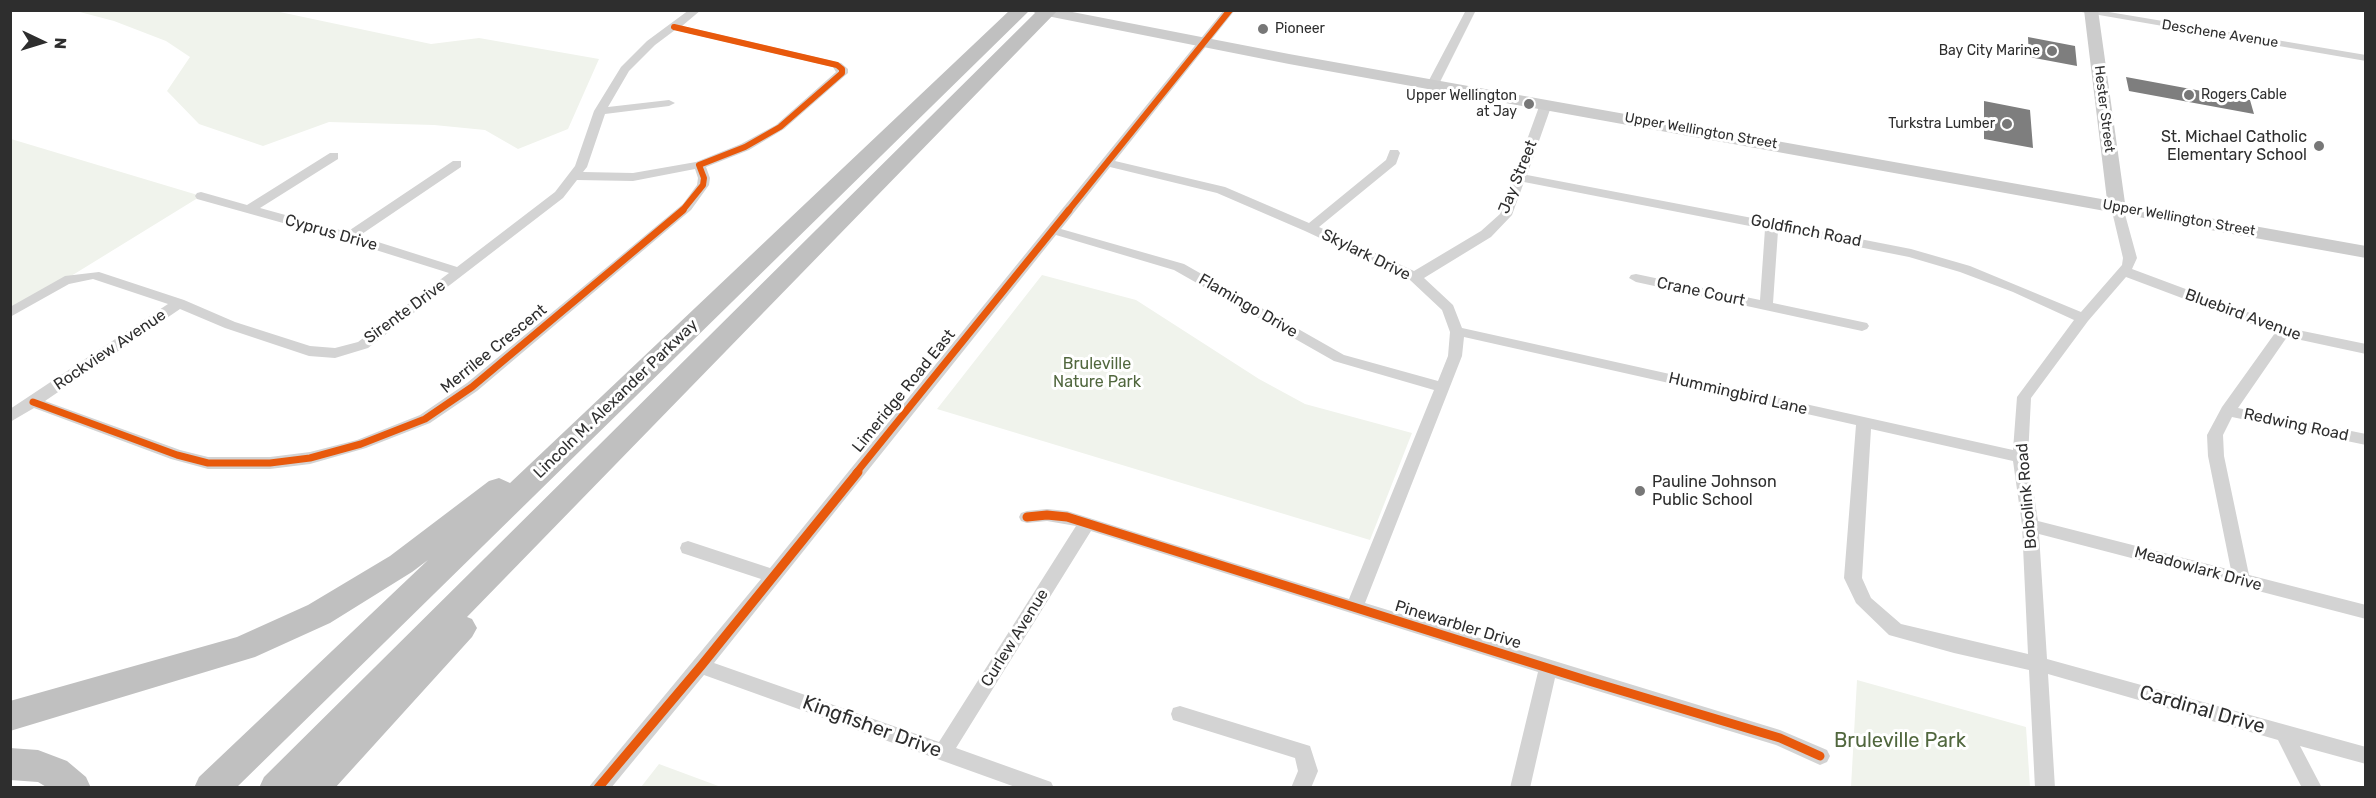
<!DOCTYPE html>
<html>
<head>
<meta charset="utf-8">
<style>
	body { margin:0 }
	#map { position:relative; width:2376px; height:798px; overflow:hidden; background:#fff; font-family:Rubik,sans-serif }
	canvas { display:block }
	.frame { position:absolute; inset:0; border:12px solid #2e2e2e; pointer-events:none }
	.north { position:absolute; left:12px; top:12px; width:60px; height:60px; -webkit-text-stroke:4px #fff; paint-order:stroke; rotate:94deg; font-size:16px; font-weight:700; line-height:24px; text-align:center; color:#2e2e2e }
	.north::after { content:''; display:block; margin:auto; width:21px; height:27px; background:#2e2e2e; clip-path:polygon(50% 0,100% 100%,50% 72%,0 100%) }
</style>
</head>
<body>
<div id="map">
<canvas width="2376" height="798"></canvas>
<div class="frame"></div>
<div class="north">N</div>
</div>
<script>
const ctx = document.querySelector('canvas').getContext('2d');
ctx.lineJoin = 'round';
function fillPath(path, color) {
  ctx.fillStyle = color;
  ctx.fill(path, 'evenodd');
}
function poly(rows) {
  const path = new Path2D();
  for (const r of rows) {
    path.moveTo(r[0], r[1]);
    for (let i = 2; i < r.length; i += 2) path.lineTo(r[i], r[i + 1]);
  }
  return path;
}
function stroke(path, color, width, dash) {
  ctx.strokeStyle = color;
  ctx.lineWidth = width;
  ctx.lineCap = dash ? 'butt' : 'round';
  ctx.setLineDash(dash || []);
  ctx.stroke(path);
}
function drawText(font, color, halo, rows, align = 'center') {
  ctx.font = font + ' Rubik,sans-serif';
  ctx.lineWidth = 6;
  ctx.setLineDash([]);
  ctx.textBaseline = 'middle';
  ctx.strokeStyle = halo;
  ctx.fillStyle = color;
  for (const [text, x, y, turn = 0] of rows) {
    ctx.save();
    ctx.translate(x, y);
    ctx.rotate((+turn || 0) * Math.PI / 180);
    ctx.textAlign = isNaN(turn) ? turn : align;
    if (halo) ctx.strokeText(text, 0, 0);
    ctx.fillText(text, 0, 0);
    ctx.restore();
  }
}
fillPath(poly([
	[76,11,275,11,431,44,479,38,599,59,568,129,518,149,485,130,434,125,329,122,263,146,199,124,167,91,190,57,166,41,114,21],
	[11,139,201,196,11,313],
	[1042,275,1136,300,1259,379,1305,404,1412,433,1370,540,937,409],
	[1857,680,2026,727,2030,787,1851,787],
	[659,764,721,787,641,787]
]), '#f0f3ec');
fillPath(poly([
	[2028,37,2075,46,2077,66,2029,57],
	[2126,77,2250,100,2254,114,2129,91],
	[1984,101,2030,110,2033,148,1984,139]
]), '#7e7e7e');
fillPath(poly([
	[689,10,701,10,682,26,841,63,848,69,848,73,784,129,749,150,706,167,710,178,709,185,691,210,477,391,430,423,366,448,310,464,270,469,208,469,171,459,34,408,10,422,10,409,168,304,93,279,69,284,10,317,10,307,65,276,99,272,184,300,235,322,310,346,335,348,358,342,449,273,344,240,197,199,195,196,197,193,201,192,247,205,330,153,338,153,338,159,260,208,347,232,453,161,461,161,461,167,359,236,457,267,555,192,575,166,594,111,621,67,647,41,689,10],
	[675,30,833,67,836,72,776,125,741,144,696,162,633,173,583,172,587,167,605,114,669,106,675,103,669,100,608,107,629,71,655,45,675,30],
	[695,169,698,178,697,185,683,204,467,383,420,415,357,440,310,452,270,457,208,457,180,450,45,401,180,309,225,328,309,356,335,358,368,348,563,198,577,180,633,181,695,169],
	[1224,10,1235,10,1115,161,1225,187,1309,223,1386,160,1390,150,1398,150,1400,153,1396,164,1319,227,1414,271,1481,231,1500,214,1540,104,1546,101,1552,104,1527,175,1768,221,1772,220,1778,223,1911,249,1970,266,2081,312,2122,265,2123,258,2111,207,2117,203,2123,207,2137,258,2132,269,2293,329,2366,344,2366,354,2287,337,2238,408,2366,434,2366,445,2232,417,2223,435,2224,456,2249,575,2366,605,2366,619,2039,534,2047,659,2366,747,2366,764,2300,746,2322,788,2302,788,2278,740,2048,674,2055,788,2035,788,2029,670,1954,653,1889,635,1856,603,1844,578,1856,425,1464,337,1462,356,1365,603,1780,730,1827,750,1830,756,1827,762,1820,765,1776,745,1555,678,1530,788,1510,788,1538,672,1091,531,956,748,1051,782,1054,788,1018,788,704,675,611,788,588,788,761,579,682,553,680,548,682,543,688,541,770,568,1224,10],
	[1110,167,1217,193,1305,231,1410,280,1442,310,1450,332,1448,356,1438,381,1344,355,1184,264,1061,229,1110,167],
	[1524,182,1765,229,1760,300,1636,274,1631,275,1629,278,1636,282,1862,331,1867,329,1869,326,1867,323,1773,303,1778,231,1909,257,1960,272,2013,292,2074,320,2017,397,2013,450,1462,328,1453,305,1424,278,1491,237,1512,215,1524,182],
	[1056,235,1174,270,1334,361,1434,390,1349,599,1067,511,1047,509,1027,511,1021,513,1019,517,1021,521,1027,523,1047,521,1076,526,939,742,714,663,1056,235],
	[2126,277,2275,333,2222,407,2207,435,2208,456,2231,570,2038,521,2028,457,2031,398,2088,321,2126,277],
	[1871,429,2013,461,2022,525,2028,654,1901,624,1871,598,1862,578,1871,429],
	[1466,10,1476,10,1439,84,1437,86,1429,86,1427,84,1466,10],
	[2070,10,2097,10,2366,55,2366,61,2070,10],
	[1180,706,1310,746,1318,771,1311,788,1291,788,1298,771,1295,758,1173,720,1171,714,1173,708,1180,706]
]), '#d3d3d3');
fillPath(poly([
	[1030,10,1062,10,1289,54,2107,200,2084,10,2098,10,2125,203,2366,246,2366,258,1289,64,1037,14,1030,10]
]), '#ccc');
fillPath(poly([
	[1010,10,1030,10,236,788,194,788,199,777,428,560,412,572,330,623,255,657,10,731,10,701,237,637,308,605,390,556,489,481,499,478,510,483,1010,10],
	[1038,10,1058,10,467,617,472,619,477,628,472,637,335,788,259,788,264,777,1038,10],
	[10,748,38,750,67,761,86,777,91,788,48,788,38,782,10,780,10,748]
]), '#c0c0c0');
stroke(poly([
	[674,27,837,65,842,69,842,73,780,127,745,147,699,165,704,178,703,185,682,211],
	[1068,211,1230,10]
]), '#e8590c', 6);
stroke(poly([
	[33,402,177,455,208,463,270,463,310,458,361,444,425,419,472,387,683,210],
	[856,473,1069,210]
]), '#e8590c', 7);
stroke(poly([
	[1027,517,1047,515,1067,517,1589,681,1780,738,1820,756],
	[598,788,701,666,858,472]
]), '#e8590c', 9);
for (const [x, y, r, color] of [
	[1263,29,6,"#777"],
	[2052,51,6,"#777"],
	[2189,95,6,"#777"],
	[1529,104,6,"#777"],
	[2007,124,6,"#777"],
	[2319,146,6,"#777"],
	[1640,491,6,"#777"]
]) {
  const dot = new Path2D();
  dot.arc(x, y, r, 0, 2 * Math.PI);
  ctx.fillStyle = color;
  ctx.fill(dot);
  stroke(dot, '#fff', 2);
}
drawText('14px', '#2e2e2e', '#fff', [
	["Pioneer",1275,29,"left"],
	["Bay City Marine",2040,51],
	["Rogers Cable",2201,95,"left"],
	["Upper Wellington",1517,96],
	["at Jay",1517,112],
	["Turkstra Lumber",1995,124]
], 'right');
drawText('14px', '#2e2e2e', '#fff', [
	["Deschene Avenue",2220,34,9],
	["Hester Street",2104,109,83],
	["Upper Wellington Street",1701,131,10],
	["Upper Wellington Street",2179,218,10]
]);
drawText('16px', '#2e2e2e', '#fff', [
	["St. Michael Catholic",2307,137],
	["Elementary School",2307,155],
	["Pauline Johnson",1652,482,"left"],
	["Public School",1652,500,"left"]
], 'right');
drawText('16px', '#2e2e2e', '#fff', [
	["Jay Street",1518,177,-68],
	["Goldfinch Road",1806,231,11],
	["Cyprus Drive",331,233,16],
	["Skylark Drive",1366,255,26],
	["Crane Court",1701,292,12],
	["Flamingo Drive",1248,306,30],
	["Sirente Drive",405,312,-36],
	["Bluebird Avenue",2243,315,20],
	["Merrilee Crescent",494,349,-39],
	["Rockview Avenue",110,350,-34],
	["Limeridge Road East",904,391,-51],
	["Hummingbird Lane",1738,394,13],
	["Lincoln M. Alexander Parkway",616,399,-44],
	["Redwing Road",2296,425,12],
	["Bobolink Road",2027,496,-95],
	["Meadowlark Drive",2198,569,15],
	["Pinewarbler Drive",1458,625,17],
	["Curlew Avenue",1015,638,-58]
]);
drawText('16px', '#51673e', '#fff', [
	["Bruleville",1097,364],
	["Nature Park",1097,382]
]);
drawText('20px', '#2e2e2e', '#fff', [
	["Cardinal Drive",2202,710,16],
	["Kingfisher Drive",872,727,20]
]);
drawText('20px', '#51673e', '#fff', [
	["Bruleville Park",1900,741]
]);
</script>
</body>
</html>
